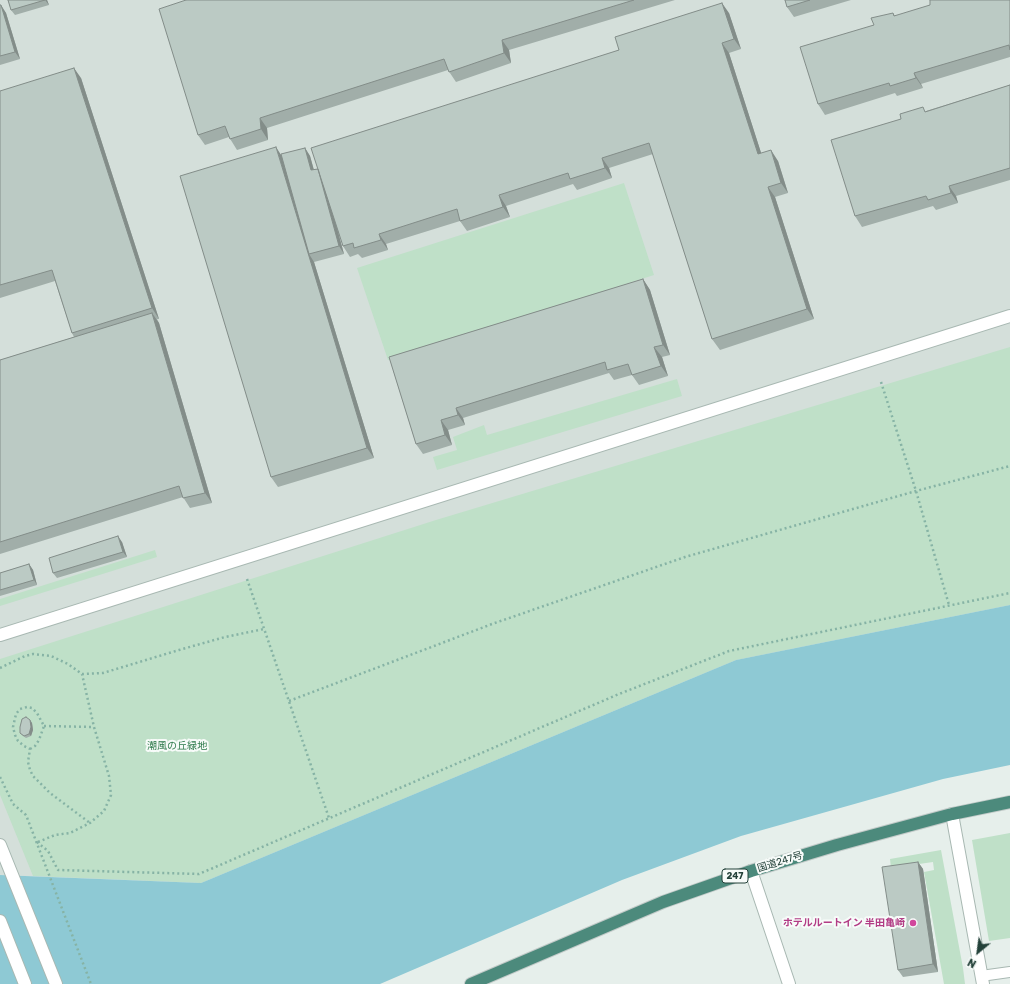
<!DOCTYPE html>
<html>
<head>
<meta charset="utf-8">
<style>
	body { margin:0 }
	#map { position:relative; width:1010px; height:984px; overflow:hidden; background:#e6efeb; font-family:Rubik,sans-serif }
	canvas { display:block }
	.north { position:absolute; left:958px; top:932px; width:40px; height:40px; -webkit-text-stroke:3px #f7fbf9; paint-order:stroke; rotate:209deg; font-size:11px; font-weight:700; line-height:16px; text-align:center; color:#24423a }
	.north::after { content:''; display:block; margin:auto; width:14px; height:18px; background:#24423a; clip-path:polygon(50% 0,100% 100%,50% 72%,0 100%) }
</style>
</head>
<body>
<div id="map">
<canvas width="1010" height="984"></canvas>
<div class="north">N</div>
</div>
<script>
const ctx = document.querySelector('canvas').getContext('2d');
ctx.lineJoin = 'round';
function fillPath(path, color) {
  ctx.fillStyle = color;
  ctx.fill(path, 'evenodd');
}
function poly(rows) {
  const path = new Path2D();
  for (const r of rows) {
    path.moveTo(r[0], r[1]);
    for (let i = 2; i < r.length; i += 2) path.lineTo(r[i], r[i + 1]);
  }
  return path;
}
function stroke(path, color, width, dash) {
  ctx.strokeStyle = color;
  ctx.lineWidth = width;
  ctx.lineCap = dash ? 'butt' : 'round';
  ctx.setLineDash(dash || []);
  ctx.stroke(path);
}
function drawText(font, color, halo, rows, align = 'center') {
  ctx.font = font + ' Rubik,"Noto Sans JP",sans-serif';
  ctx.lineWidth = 4;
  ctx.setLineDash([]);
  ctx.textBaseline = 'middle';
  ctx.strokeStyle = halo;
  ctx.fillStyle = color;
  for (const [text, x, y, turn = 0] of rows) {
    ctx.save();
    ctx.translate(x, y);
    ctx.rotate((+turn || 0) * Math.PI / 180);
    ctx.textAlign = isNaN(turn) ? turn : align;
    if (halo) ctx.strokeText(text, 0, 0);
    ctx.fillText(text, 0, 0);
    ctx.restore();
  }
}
fillPath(poly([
	[0,0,1010,0,1010,605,736,660,201,883,0,875]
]), '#d4dfda');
fillPath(poly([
	[624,183,654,275,388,360,357,268],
	[1010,347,1010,605,736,660,201,883,33,876,0,795,0,659,436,520],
	[677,379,682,396,437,470,433,457,457,450,453,437,484,425,487,435],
	[155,550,157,557,0,606,0,599],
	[1010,833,1010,938,989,941,972,840],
	[941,850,963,968,965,984,944,984,924,872,934,870,933,862,891,868,890,859]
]), '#bfe0c8');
fillPath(poly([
	[1010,605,1010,765,943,779,741,836,622,880,380,984,0,984,0,875,201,883,736,660]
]), '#8ec9d4');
const service = poly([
	[981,976,1010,972]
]);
const minor = poly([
	[952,814,983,984],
	[751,871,789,984]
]);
const tertiary = poly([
	[0,635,1010,316],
	[0,845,56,984],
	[0,921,25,984]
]);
const trunk = poly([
	[471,984,663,902,751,871,837,845,952,814,1010,802]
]);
stroke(service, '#a8b8b2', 12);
stroke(minor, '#a8b8b2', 14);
stroke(tertiary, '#a8b8b2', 14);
stroke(trunk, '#c2cac8', 14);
stroke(poly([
	[881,382,916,491,949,605],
	[247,579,329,818],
	[0,668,25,656,33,654,51,656,68,664,82,674,103,673,179,650,225,637,264,629],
	[289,701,492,624,685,557,916,491,1010,466],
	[44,726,94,727],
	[30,749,35,746,39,740,44,726,37,713,32,708,27,707,20,709,16,714,13,727,15,735,18,741,24,746,30,749,28,762,30,770,33,776,50,793,90,823],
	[0,777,13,804,26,815,91,984],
	[37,842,48,851,58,870,199,874,619,694,729,651,1010,593],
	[38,842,55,835,70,833,90,823,104,811,111,795,109,776,94,727,82,674]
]), '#86b3a5', 2.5, [2, 3]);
stroke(service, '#fff', 10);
stroke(minor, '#fff', 12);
stroke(tertiary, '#fff', 12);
stroke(trunk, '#4c8a7c', 12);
fillPath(poly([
	[8,0,47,0,49,5,15,15,11,10],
	[186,0,675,0,509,50,511,63,456,82,448,70,267,128,268,140,237,150,229,137,205,145,198,135],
	[785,0,851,0,794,17,787,7],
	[1010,0,1010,57,921,84,923,88,897,96,895,93,825,115,818,104,874,25,893,13,895,16],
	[0,5,6,13,20,59,0,65],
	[729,13,741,49,729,53,761,153,778,161,788,193,775,197,814,319,720,350,712,339,653,154,609,168,612,178,577,190,573,184,506,206,510,217,467,231,460,221,386,244,388,250,362,258,358,254,350,257,343,246,338,232,344,254,314,262,374,458,278,487,271,477,282,156,305,148,310,156,314,170,318,169,619,50],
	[81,78,159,319,157,319,159,323,212,503,190,508,183,497,0,554,0,360,74,337,72,333,55,281,0,298,0,91],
	[1010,85,1010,180,956,196,958,203,936,210,933,206,862,227,855,216,926,111],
	[643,279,650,290,670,355,662,357,668,376,639,385,632,375,614,380,609,373,463,418,465,425,448,430,452,445,423,454,416,444,389,357],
	[122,542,127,557,57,578,53,573],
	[29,564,33,570,37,585,0,596,0,573],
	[30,720,32,723,33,730,31,736,26,738,22,735,20,733],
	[918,862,923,869,938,972,903,977,898,970]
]), '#a1aea9');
fillPath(poly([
	[45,0,47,0,49,5],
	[722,3,729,13,741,49,734,39],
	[1,5,6,13,20,59,15,52],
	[502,40,509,50,511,63,504,53],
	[722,43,729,53,765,165,758,154],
	[74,68,81,78,159,319,152,308],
	[914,73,921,84,923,88,916,78],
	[260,118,267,128,268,140,261,129],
	[276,147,283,158,309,254,314,262,374,458,367,448],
	[305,148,310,156,316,178,311,170],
	[771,150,778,161,788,193,781,183],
	[602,158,609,168,612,178,605,168],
	[318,169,323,177,344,254,339,246],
	[949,186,956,196,958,203,951,193],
	[768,187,775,197,814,319,807,309],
	[499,195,506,206,510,217,503,207],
	[379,234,386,244,388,250,381,240],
	[643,279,650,290,670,355,663,345],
	[152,313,159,323,212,503,205,493],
	[654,347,662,357,668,376,661,366],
	[456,408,463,418,465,425,458,415],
	[441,420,448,430,452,445,445,435],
	[118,536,122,542,127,557,123,552],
	[29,564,33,570,37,585,34,580],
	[30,720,32,723,33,730,31,736,29,734],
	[918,862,923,869,938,972,933,964]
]), '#838d89');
const building = poly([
	[8,0,45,0,11,10,8,0],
	[186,0,634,0,502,40,504,53,449,72,444,59,260,118,261,129,230,139,225,126,198,135,159,9,186,0],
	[785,0,810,0,787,7,785,0],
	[930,0,1010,0,1010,50,1009,45,914,73,916,78,890,86,889,83,818,104,800,47,874,25,871,18,893,13,894,16,930,5,930,0],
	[722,3,734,39,722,43,758,154,771,150,781,183,768,187,807,309,712,339,649,143,602,158,605,168,570,179,568,173,499,195,503,207,460,221,457,209,379,234,381,240,354,248,353,243,343,246,311,148,619,50,615,37,722,3],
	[0,5,1,5,15,52,0,56,0,5],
	[74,68,152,308,72,333,52,270,0,285,0,91,74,68],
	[1010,85,1010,168,949,186,951,193,928,200,926,196,855,216,831,140,901,119,900,114,923,107,925,112,1010,85],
	[276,147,367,448,271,477,180,176,276,147],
	[305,148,311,170,318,169,339,246,309,254,281,154,305,148],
	[643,279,663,345,654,347,661,366,632,375,628,364,607,370,605,362,456,408,458,415,441,420,445,435,416,444,389,357,643,279],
	[152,313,205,493,183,498,179,486,0,542,0,360,152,313],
	[118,536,123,552,53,573,49,558,118,536],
	[29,564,34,580,0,590,0,573,29,564],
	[26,717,30,720,31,727,29,734,24,736,20,733,20,727,22,719,26,717],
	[918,862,933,964,898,970,882,867,918,862]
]);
fillPath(building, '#bbcac4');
stroke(building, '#838d89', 1);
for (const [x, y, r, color] of [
	[913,923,4,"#d1479c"]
]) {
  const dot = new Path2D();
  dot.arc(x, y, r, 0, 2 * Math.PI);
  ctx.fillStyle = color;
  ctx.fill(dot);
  stroke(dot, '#f7fbf9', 1.5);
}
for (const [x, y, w] of [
	[735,876,26]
]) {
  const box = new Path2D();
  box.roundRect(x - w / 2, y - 7, w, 14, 3);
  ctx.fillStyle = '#f7fbf9';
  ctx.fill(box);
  stroke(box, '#24423a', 1);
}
drawText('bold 9px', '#24423a', null, [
	["247",735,876]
]);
drawText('10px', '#2d7a4b', '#f7fbf9', [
	["潮風の丘緑地",177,746]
]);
drawText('10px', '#24423a', '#f7fbf9', [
	["国道247号",780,862,-17]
]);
drawText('bold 10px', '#b23c85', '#f7fbf9', [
	["ホテルルートイン 半田亀崎",905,923]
], 'right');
</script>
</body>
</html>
